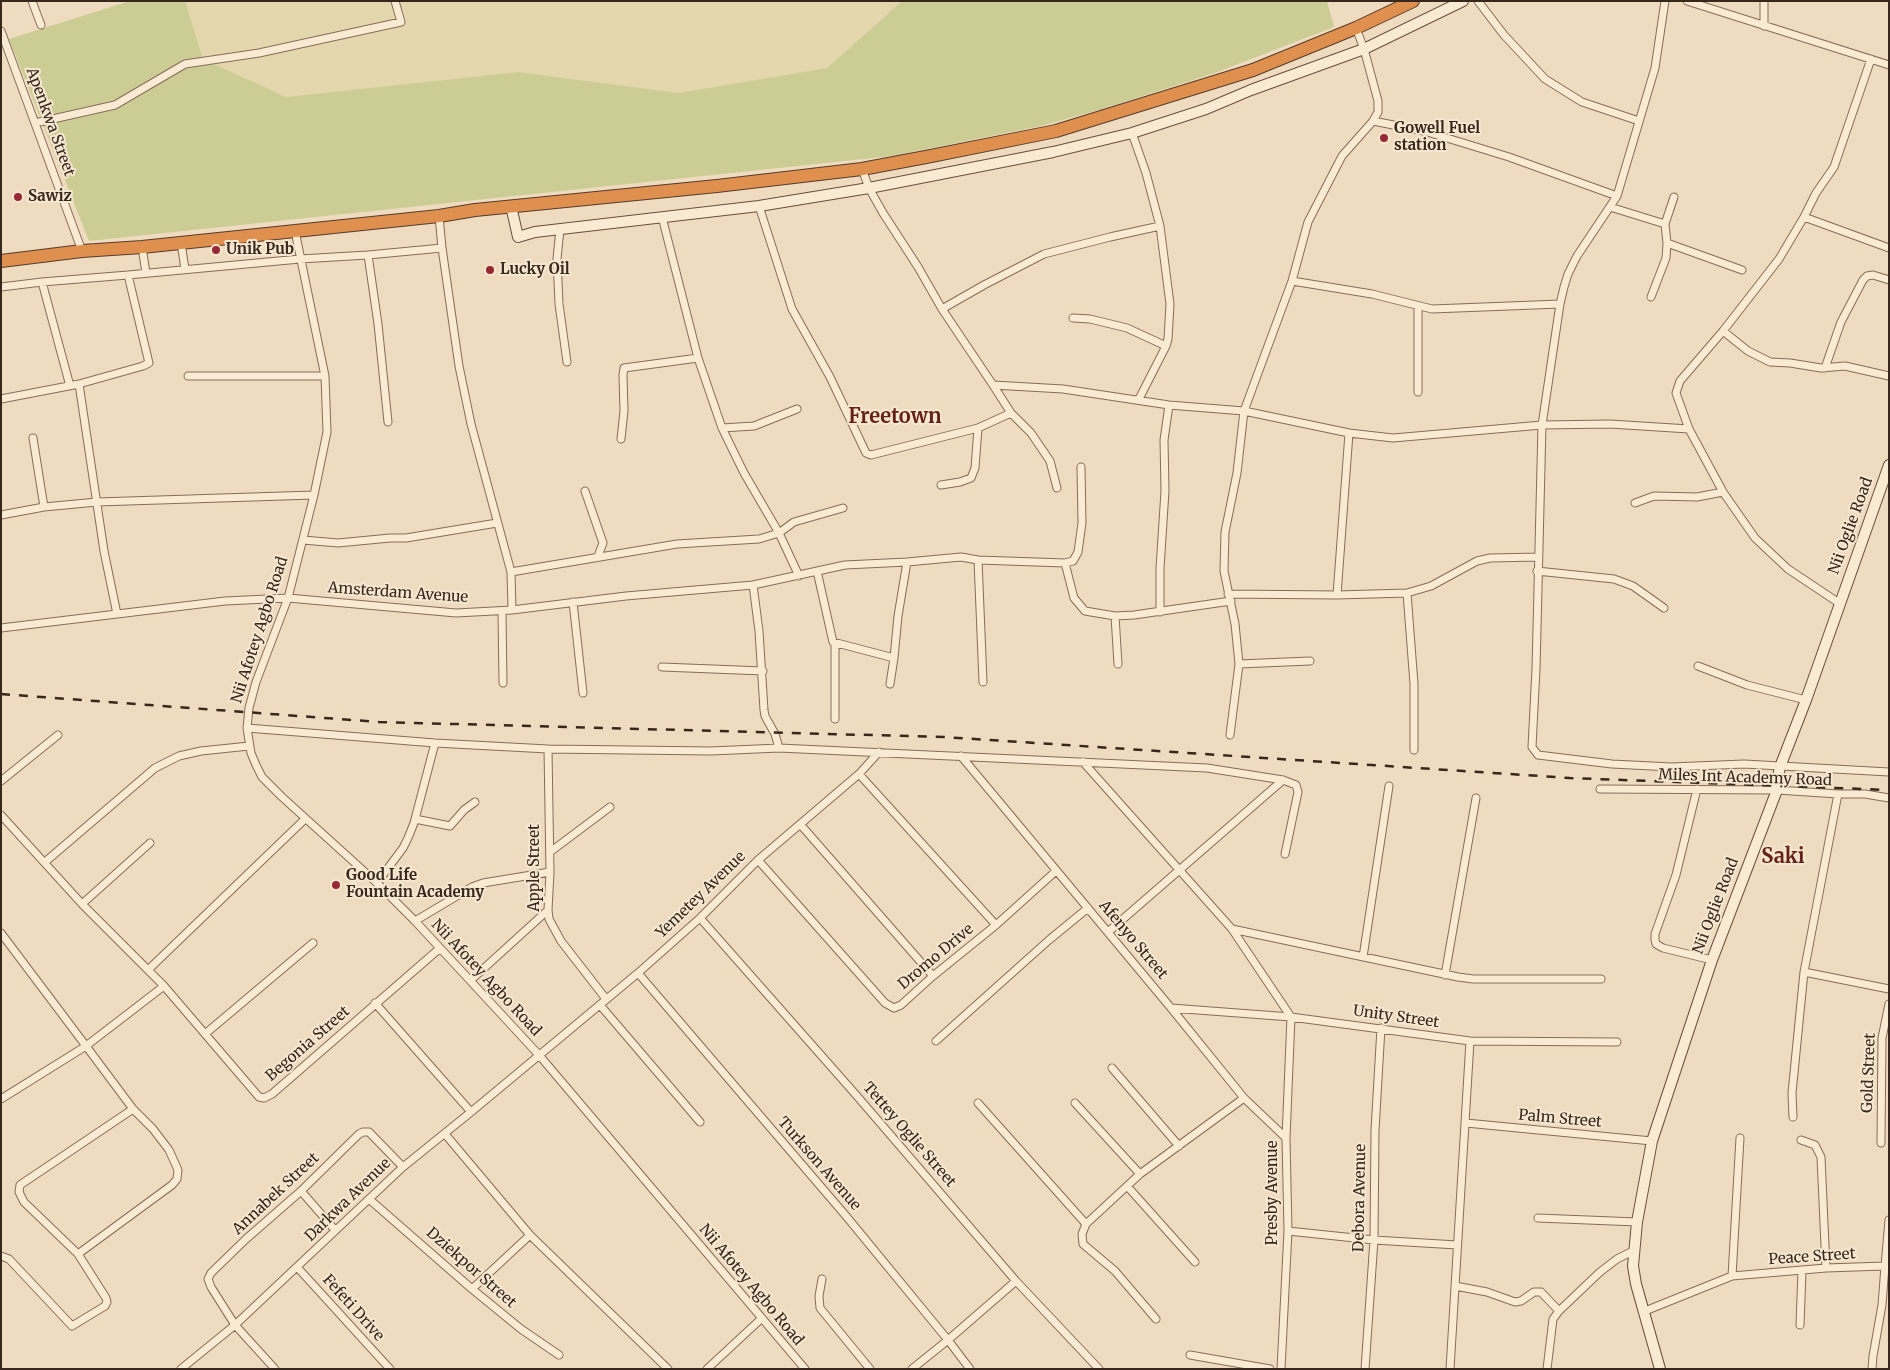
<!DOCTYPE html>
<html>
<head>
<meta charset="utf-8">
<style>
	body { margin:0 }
	#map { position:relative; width:1890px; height:1370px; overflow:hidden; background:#efdcc0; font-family:Merriweather,serif }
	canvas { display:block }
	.frame { position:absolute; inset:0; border:2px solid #37271c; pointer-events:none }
</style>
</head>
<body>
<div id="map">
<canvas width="1890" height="1370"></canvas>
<div class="frame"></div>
</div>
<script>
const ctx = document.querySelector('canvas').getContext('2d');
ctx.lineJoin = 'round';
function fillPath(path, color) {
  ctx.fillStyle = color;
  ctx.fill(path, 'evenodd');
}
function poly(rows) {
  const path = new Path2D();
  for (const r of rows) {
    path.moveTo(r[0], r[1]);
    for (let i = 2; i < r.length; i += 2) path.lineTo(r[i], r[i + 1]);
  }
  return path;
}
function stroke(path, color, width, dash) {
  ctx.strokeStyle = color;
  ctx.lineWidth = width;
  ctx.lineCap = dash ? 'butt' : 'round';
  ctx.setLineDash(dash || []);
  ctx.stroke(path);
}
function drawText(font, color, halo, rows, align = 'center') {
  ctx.font = font + ' Merriweather,serif';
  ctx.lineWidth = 4;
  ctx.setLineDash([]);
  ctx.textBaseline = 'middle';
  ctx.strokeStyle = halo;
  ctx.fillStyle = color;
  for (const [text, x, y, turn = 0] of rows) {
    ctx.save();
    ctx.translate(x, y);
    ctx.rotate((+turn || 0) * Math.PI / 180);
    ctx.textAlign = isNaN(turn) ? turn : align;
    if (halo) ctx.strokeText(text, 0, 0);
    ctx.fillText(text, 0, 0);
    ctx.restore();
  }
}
fillPath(poly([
	[185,1,902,1,827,68,679,93,518,72,286,97,203,59]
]), '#e4d6ad');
fillPath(poly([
	[130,1,185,1,203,59,286,97,518,72,679,93,827,68,902,1,1327,1,1334,27,1215,73,1102,109,1041,126,892,156,89,241,9,39]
]), '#cccd94');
const street = poly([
	[32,1,41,25],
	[1478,1,1504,35,1545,79,1582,102,1639,121],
	[1665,1,1655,68,1617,196,1577,256,1568,274,1564,287,1560,304,1542,425,1610,424,1689,429],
	[1687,1,1889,65],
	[1764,26,1764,1],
	[1356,28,1364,49,1378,101,1378,112,1373,121,1342,156,1308,222,1292,281,1244,411,1349,433,1393,438,1542,425,1536,669,1532,747,1538,755,1612,764,1671,767,1744,764,1889,772],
	[1,31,82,251],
	[1373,121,1424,131,1509,157,1617,196],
	[35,123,115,105,185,64,259,53,401,22,395,1],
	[1132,133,1146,173,1160,226,1170,304,1168,339,1166,346,1139,399],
	[862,169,869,188,883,213,918,267,942,309,993,385],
	[759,206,792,309,830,377,866,453,871,455,978,428,1011,413],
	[1610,207,1665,224],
	[662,217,698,358,722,428,744,473,779,533,799,576],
	[1804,217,1889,248],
	[560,229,557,259,559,304,567,362],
	[295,231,325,376,327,432,314,495,288,598,256,682,249,708,247,728,251,753,256,765,262,777,282,797,377,883,415,921,539,1055,805,1369],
	[181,243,185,269],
	[1667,243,1742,270],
	[142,247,146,273],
	[368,255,378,324,388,422],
	[128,275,300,259,368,255,442,248],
	[1292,281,1372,294,1432,309,1560,304],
	[42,282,70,386],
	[1,287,42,282,128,275,149,363,143,366,79,384,1,399],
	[1651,297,1666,258,1667,243,1665,224,1674,197],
	[942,309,984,285,1044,254,1110,237,1160,226],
	[1073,318,1090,319,1127,328,1166,346],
	[1723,331,1748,351,1770,362,1790,363,1821,368,1845,366,1889,376],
	[1825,368,1841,322,1863,280,1867,276,1873,275,1889,280],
	[188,376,325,376],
	[79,384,104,551,117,614],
	[1418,392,1418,306],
	[722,428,754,426,797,409],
	[33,438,44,507],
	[621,439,624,411,623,375,624,368,698,358],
	[941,485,960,482,971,478,975,468,978,428],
	[1057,488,1050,461,1031,433,1011,413,993,385,1063,389,1169,405,1244,411,1237,473,1225,532,1224,571,1235,624,1239,664,1230,735],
	[585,491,603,543,598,556],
	[1635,503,1654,496,1697,497,1723,492],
	[1,515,44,507,97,502,314,495],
	[303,540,338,543,390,538,406,538,497,523],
	[978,560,983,682],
	[1065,563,1073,561,1078,552,1082,523,1081,467],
	[817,571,833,642,894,658],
	[1537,571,1614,579,1633,586,1664,608],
	[511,572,677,544,759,539,779,533,794,522,843,508],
	[753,585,759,631,764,710,765,716,775,734,779,748],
	[1407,593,1414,684,1414,750],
	[1228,594,1337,595,1349,433],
	[1337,595,1407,593,1431,586,1477,561,1490,558,1538,557],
	[573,602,583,693],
	[1839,603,1788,569,1755,538,1723,492,1689,429,1676,393,1680,381,1723,331,1779,259,1804,217,1816,193,1834,167,1871,59],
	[512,610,626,596,753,585,845,565,907,562,961,557,978,560,1065,563,1074,598,1085,611,1115,616,1134,615,1231,601],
	[502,611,503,683],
	[1160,612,1160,568,1165,491,1164,440,1169,405],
	[1115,616,1118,664],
	[1,628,225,601,288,598,456,613,512,610,511,572,471,424,459,366,442,248,439,216],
	[835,644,835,719],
	[1239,664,1310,661],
	[1698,666,1747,685,1806,700],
	[662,667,763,671],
	[890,684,894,658,898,616,907,562],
	[247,728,435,743,548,749,711,751,779,748,1207,768,1283,780,1296,785,1298,792,1285,854],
	[548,749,550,872,548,910,549,919,561,941,606,999],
	[961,756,1171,1008,1244,1098,1286,1138],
	[1083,762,1232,929,1291,1017],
	[859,774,996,925],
	[1,781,58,735],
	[1600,789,1777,790,1838,794,1865,794,1889,798],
	[1697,789,1676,875,1655,934,1655,940,1656,944,1663,948,1712,960],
	[1838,794,1804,972,1889,989],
	[1,815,82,904,164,986,86,1046,133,1109,153,1129,169,1150,178,1170,177,1179,172,1185,78,1254,24,1202,19,1192,20,1185,133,1109],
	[415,819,450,826,464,810,475,802],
	[800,824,933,976],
	[550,852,610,807],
	[758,860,885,1003,894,1008,901,1005,933,976,996,925,1056,871],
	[45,862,155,768,179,756,201,751,249,746],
	[377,883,403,848,408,838,414,823,435,743],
	[82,904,150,843],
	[700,918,857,1096,1016,1281,1099,1369],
	[415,921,472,887,483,883,550,872],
	[1232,929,1458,977,1473,979,1601,979],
	[1108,932,1283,780],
	[1,933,86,1046,1,1099],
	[1363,957,1389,786],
	[148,970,305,819],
	[638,973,846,1216,948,1340,912,1369],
	[1445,975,1476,798],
	[471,980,548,910],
	[164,986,259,1097,264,1098,272,1094,439,949],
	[375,1003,471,1112],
	[600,1005,700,1122],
	[1171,1008,1291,1017,1470,1041,1617,1042],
	[205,1034,313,943],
	[936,1041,1049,940,1088,908],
	[1112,1068,1179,1146],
	[978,1103,1086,1224],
	[1075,1103,1140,1174],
	[1793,1117,1792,1093,1804,972],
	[1466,1123,1652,1141],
	[445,1134,530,1235,668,1369],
	[1801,1140,1815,1145,1821,1157,1826,1268],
	[1881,1143,1882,1038,1889,1004],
	[1127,1186,1195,1262],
	[301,1191,335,1230],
	[369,1199,472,1289,521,1329,559,1355],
	[1538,1218,1637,1222],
	[1288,1231,1374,1240,1457,1245],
	[1,1256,9,1259,72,1326,105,1306,107,1302,106,1298,78,1254],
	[1885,1266,1889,1220],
	[297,1267,390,1369],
	[1732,1276,1740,1138],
	[822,1279,819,1296,820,1308,870,1369],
	[1455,1286,1487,1292,1515,1302,1521,1301,1534,1292,1541,1292,1559,1311],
	[472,1289,530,1235],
	[1645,1311,1732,1276,1826,1268,1885,1266,1882,1305,1873,1356,1872,1369],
	[1156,1319,1115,1271,1083,1244,1082,1234,1086,1224,1140,1174,1244,1098],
	[1800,1325,1802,1271],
	[1190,1355,1270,1369],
	[181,1369,235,1325,403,1167,471,1112,638,973,700,918,758,860,859,774,879,752],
	[275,1369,235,1325,211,1287,208,1279,211,1273,246,1239,301,1191,359,1134,363,1132,369,1132,403,1167],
	[707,1369,762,1318],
	[970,1369,948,1340,1016,1281],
	[1281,1369,1288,1231,1286,1138,1291,1017],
	[1365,1369,1374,1240,1375,1130,1381,1028],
	[1450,1369,1470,1041],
	[1547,1369,1553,1319,1559,1311,1600,1272,1617,1259,1633,1251]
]);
const secondary = poly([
	[511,206,518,237,535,232,759,206,869,188,1053,152,1132,133,1206,109,1251,90,1364,49,1463,1],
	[1660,1369,1636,1284,1633,1266,1637,1222,1652,1141,1712,960,1777,790,1776,786,1780,767,1806,700,1889,465]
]);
const highway = poly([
	[1,261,82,251,142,247,439,216,475,210,717,186,862,169,926,157,1056,131,1253,70,1356,28,1413,1]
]);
stroke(street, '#886c58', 9);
stroke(secondary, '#6a4d3b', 12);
stroke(highway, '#553b2c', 14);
stroke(street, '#f9ead3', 7);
stroke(secondary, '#f9ead3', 10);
stroke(highway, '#e0904e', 12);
stroke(poly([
	[1,694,379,722,944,737,1570,778,1889,790]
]), '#37271c', 2.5, [9, 9]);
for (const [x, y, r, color] of [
	[1384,138,5,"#982734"],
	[18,197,5,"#982734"],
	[216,250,5,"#982734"],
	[490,270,5,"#982734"],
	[336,885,5,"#982734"]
]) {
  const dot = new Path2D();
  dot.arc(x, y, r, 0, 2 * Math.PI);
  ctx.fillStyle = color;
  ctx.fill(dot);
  stroke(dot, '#f6e7d0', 2);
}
drawText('15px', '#37271c', '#f6e7d0', [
	["Apenkwa Street",50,122,70],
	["Nii Oglie Road",1851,526,-70],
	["Amsterdam Avenue",398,593,4],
	["Nii Afotey Agbo Road",260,630,-72],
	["Miles Int Academy Road",1745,778,2],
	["Apple Street",535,868,-90],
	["Yemetey Avenue",701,895,-44],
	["Nii Oglie Road",1716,906,-69],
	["Afenyo Street",1133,940,50],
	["Dromo Drive",936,957,-40],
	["Nii Afotey Agbo Road",486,978,47],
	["Unity Street",1396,1017,8],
	["Begonia Street",308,1044,-41],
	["Gold Street",1869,1073,-88],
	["Palm Street",1560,1119,5],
	["Tettey Oglie Street",909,1135,49],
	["Turkson Avenue",819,1164,49],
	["Presby Avenue",1273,1193,-90],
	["Annabek Street",276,1194,-43],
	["Debora Avenue",1360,1198,-89],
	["Darkwa Avenue",348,1200,-44],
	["Peace Street",1812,1257,-4],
	["Dziekpor Street",471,1268,41],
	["Nii Afotey Agbo Road",751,1285,50],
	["Fefeti Drive",353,1308,48]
]);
drawText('bold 15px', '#37271c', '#f6e7d0', [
	["Gowell Fuel",1394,129],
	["station",1394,146],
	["Sawiz",28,197],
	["Unik Pub",226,250],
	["Lucky Oil",500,270],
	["Good Life",346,876],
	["Fountain Academy",346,893]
], 'left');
drawText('bold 20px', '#65221b', '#f6e7d0', [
	["Freetown",895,417],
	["Saki",1783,857]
]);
</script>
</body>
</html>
